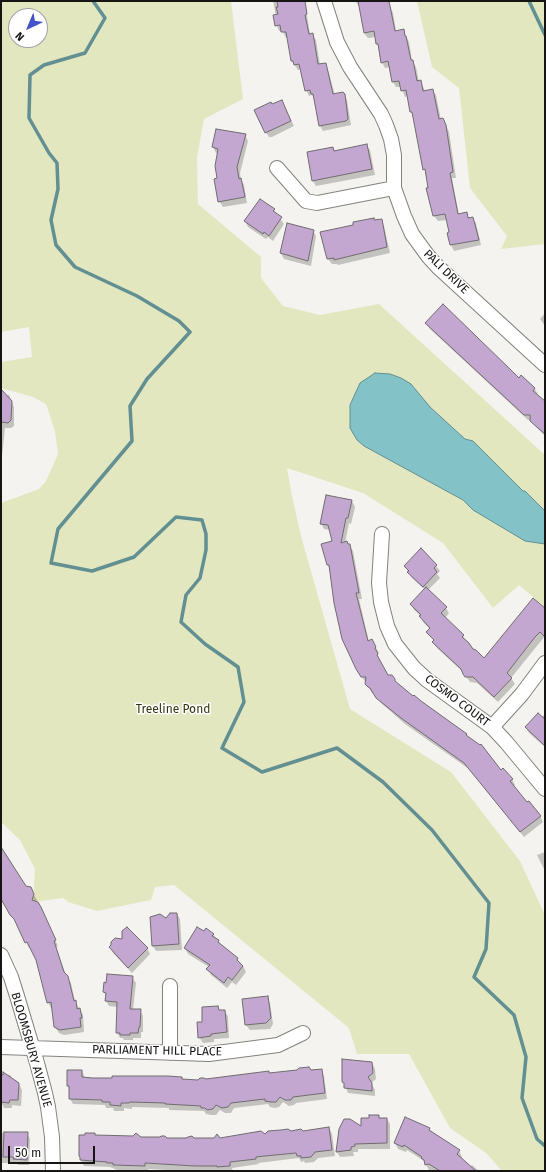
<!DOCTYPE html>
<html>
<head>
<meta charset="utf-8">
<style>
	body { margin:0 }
	#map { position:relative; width:546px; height:1172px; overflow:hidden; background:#f5f3ef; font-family:"Fira Sans",sans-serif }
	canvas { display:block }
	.frame { position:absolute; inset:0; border:2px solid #161514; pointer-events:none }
	.north { position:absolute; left:8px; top:8px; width:40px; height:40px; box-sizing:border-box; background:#fff; border:1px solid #a2a1a1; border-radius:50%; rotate:224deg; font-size:11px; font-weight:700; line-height:16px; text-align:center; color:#161514 }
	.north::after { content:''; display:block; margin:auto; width:14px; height:18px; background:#4652c7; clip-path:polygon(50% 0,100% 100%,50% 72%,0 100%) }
	.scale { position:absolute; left:8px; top:1146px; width:87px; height:18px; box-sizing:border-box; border:2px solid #161514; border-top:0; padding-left:5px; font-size:12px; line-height:14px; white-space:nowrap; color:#161514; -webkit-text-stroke:3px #fff; paint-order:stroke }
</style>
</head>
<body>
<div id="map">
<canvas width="546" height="1172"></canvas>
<div class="frame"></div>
<div class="north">N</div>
<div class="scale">50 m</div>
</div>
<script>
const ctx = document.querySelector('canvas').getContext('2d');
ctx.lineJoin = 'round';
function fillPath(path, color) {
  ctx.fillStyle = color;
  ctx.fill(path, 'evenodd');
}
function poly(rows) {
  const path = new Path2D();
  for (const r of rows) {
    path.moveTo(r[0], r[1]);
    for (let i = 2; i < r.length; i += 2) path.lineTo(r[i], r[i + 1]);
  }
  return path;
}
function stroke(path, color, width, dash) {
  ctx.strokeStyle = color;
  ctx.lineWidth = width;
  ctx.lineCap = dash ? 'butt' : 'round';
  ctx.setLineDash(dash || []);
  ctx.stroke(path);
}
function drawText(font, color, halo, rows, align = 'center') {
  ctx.font = font + ' "Fira Sans",sans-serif';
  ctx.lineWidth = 3;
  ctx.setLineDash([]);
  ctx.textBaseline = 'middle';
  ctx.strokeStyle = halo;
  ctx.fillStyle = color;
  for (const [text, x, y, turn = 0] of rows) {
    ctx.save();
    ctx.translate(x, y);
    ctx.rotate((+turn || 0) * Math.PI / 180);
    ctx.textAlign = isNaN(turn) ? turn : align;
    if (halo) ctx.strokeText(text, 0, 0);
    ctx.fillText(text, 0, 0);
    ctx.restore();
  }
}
fillPath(poly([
	[1,1,231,1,243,99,204,119,197,157,198,204,261,257,261,278,283,306,320,315,379,304,545,455,545,607,519,585,493,608,443,543,363,493,287,468,292,496,301,536,350,709,451,772,520,861,545,915,545,1171,502,1171,486,1153,450,1128,409,1054,357,1054,349,1028,174,885,155,887,151,900,97,911,68,902,63,898,33,902,35,869,20,840,1,822,1,503,39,489,46,481,58,454,55,431,46,404,33,397,1,388,1,362,32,357,29,327,1,332],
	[16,16,40,16,40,40,16,40],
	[417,1,545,1,545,244,501,249,507,236,470,188,459,88,432,67]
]), '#e3e7bf');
const water = poly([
	[375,373,390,374,401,378,411,384,430,407,465,439,473,441,523,491,525,491,545,511,545,544,525,541,473,510,463,500,364,446,357,440,350,428,350,405,360,383,375,373]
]);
fillPath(water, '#83c3c8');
stroke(water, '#628f92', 1);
fillPath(poly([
	[273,1,301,1,306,9,310,34,312,34,316,40,320,65,325,64,328,70,335,95,344,94,347,100,351,125,323,131,320,126,315,99,312,95,309,96,306,90,301,69,298,70,292,61,288,37,286,38,282,30,279,31,277,26,285,25,276,25,276,16],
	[355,1,388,1,393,13,396,31,403,30,409,42,412,61,416,67,419,82,421,82,425,91,432,90,436,95,441,120,443,119,449,132,456,178,452,178,459,215,466,214,469,218,472,218,476,223,481,245,454,251,451,245,447,220,438,221,434,216,414,117,411,112,408,96,405,97,401,87,396,87,393,82,391,67,385,68,382,62,376,37,368,38,364,33,360,7],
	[272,105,284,106,294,126,272,137,269,137,265,131],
	[245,135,248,141,240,173,241,180,244,185,247,203,223,207,219,201,218,153,216,153,213,147],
	[366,145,370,150,375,175,316,186,313,181,333,148,335,151],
	[262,201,274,210,284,224,273,241,268,237,266,239,248,227,245,221],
	[381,220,384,226,390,253,338,265,337,264,332,264,328,259,374,221],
	[313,231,316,236,311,266,284,259,281,253],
	[545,313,545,326,540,319],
	[426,323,534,388,538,394,537,395,545,402,545,436,535,426,531,420,528,420,430,329],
	[1,395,9,395,14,407,14,426,11,428,5,428,1,466],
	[352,501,355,507,351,524,349,523,345,543,347,542,353,551,362,599,359,599,369,642,375,646,379,653,377,654,380,660,379,661,387,676,413,698,466,734,468,738,501,771,512,779,515,785,513,786,527,804,540,816,543,822,524,837,469,769,405,724,381,703,374,694,372,693,361,675,322,545,333,542,330,530,324,529,321,523],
	[405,566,436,566,440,571,437,574,440,578,428,590,446,608,449,613,445,618,463,636,473,650,484,659,545,609,545,636,511,678,515,684,498,702,477,683,470,682,463,672,437,648,433,642,434,641,428,632,430,629,423,622,421,616,414,610,411,604,425,590,412,578],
	[545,713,545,747,529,733,526,727,542,718],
	[1,848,25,887,30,888,37,900,36,902,41,909,58,946,56,947,66,975,71,983,75,1001,83,1015,84,1032,64,1035,59,1033,55,1027,52,1008,51,1008,48,1002,37,960,31,947,29,948,17,923,1,897],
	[545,852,545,871,537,855],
	[177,914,180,919,182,950,156,951,153,946,154,917,156,915,160,915,166,920],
	[204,933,213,934,222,946,237,959,243,966,246,972,236,985,232,982,227,988,211,975,208,969,209,967,188,954,185,948],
	[110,947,147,948,150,954,132,973,113,953],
	[132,977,136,983,133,1010,140,1010,143,1016,143,1032,141,1032,141,1038,133,1038,133,1040,124,1040,123,1038,120,1038,117,1032,118,1007,109,1006,106,1001,106,996,104,992],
	[267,997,270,1003,273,1024,270,1029,250,1030,246,1025],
	[218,1007,220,1011,224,1011,228,1016,229,1038,214,1039,214,1042,203,1043,199,1037,203,1023],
	[372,1063,375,1069,376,1079,371,1083,375,1090,375,1096,348,1093,343,1081],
	[321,1070,324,1076,327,1099,296,1103,294,1105,289,1106,283,1102,279,1107,275,1108,270,1107,268,1104,234,1108,231,1113,225,1113,220,1110,216,1115,211,1115,206,1114,204,1111,169,1110,169,1108,132,1107,132,1109,124,1108,124,1111,114,1111,113,1108,106,1108,105,1105,73,1104,70,1099,70,1090,68,1086,82,1071,85,1078,93,1079,182,1078,183,1080,205,1081,268,1072,269,1074],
	[1,1074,10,1075,13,1080,19,1084,22,1090,21,1106,12,1105,12,1108,4,1108,3,1105,1,1105],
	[379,1116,380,1119,387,1119,390,1124,390,1149,358,1149,358,1152,353,1152,354,1156,340,1157,337,1152,370,1119],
	[329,1128,332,1134,335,1156,318,1158,314,1162,305,1163,304,1161,301,1162,299,1158,258,1163,259,1164,232,1168,233,1171,186,1171,148,1169,148,1171,141,1171,117,1170,110,1167,84,1166,81,1160,95,1136,194,1139,220,1139,265,1135,290,1132,302,1132],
	[429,1129,432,1134,459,1151,462,1157,461,1159,470,1167,472,1165,479,1171,429,1170,424,1161,407,1150,406,1152,398,1149,395,1143],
	[1,1133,27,1133,30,1139,29,1165,18,1165,17,1163,1,1163]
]), '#0003');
stroke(poly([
	[93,1,105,18,85,53,44,65,30,75,29,118,49,153,57,163,58,189,51,220,56,245,75,267,137,296,179,321,190,332,147,379,130,406,132,441,58,529,51,563,92,571,134,557,176,517,202,520,206,534,206,550,200,578,186,595,181,622,205,644,238,667,244,702,222,748,262,772,337,748,383,782,432,830,489,903,486,949,474,977,514,1015,526,1057,522,1098,537,1139,545,1146],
	[529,1,545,35]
]), '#628f92', 3.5);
const building = poly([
	[277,1,305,1,307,14,305,15,309,34,313,33,318,64,326,63,333,94,343,92,345,94,348,119,346,121,319,126,313,94,311,94,310,90,305,91,299,64,294,65,293,61,291,61,286,32,281,32,280,25,275,26,273,15,278,14,276,7,278,7,277,1],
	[358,1,389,1,395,31,404,29,405,36,406,36,411,60,413,60,417,81,421,80,423,91,433,89,439,119,443,118,446,125,453,172,450,173,458,214,467,212,468,218,473,217,479,240,450,245,447,233,449,232,445,214,433,216,426,188,428,188,425,169,423,170,412,112,410,112,406,90,401,91,399,81,392,82,388,61,381,63,378,44,376,44,374,31,364,33,358,1],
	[282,100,291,121,265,133,254,110,271,102,272,104,282,100],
	[216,129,246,134,237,167,239,179,241,178,245,197,218,202,214,179,217,178,215,166,218,149,212,147,216,129],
	[367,144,372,169,312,181,307,152,333,147,334,151,367,144],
	[260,199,275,209,273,211,282,217,269,236,264,232,263,234,244,221,260,199],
	[374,218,374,220,382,219,387,247,334,260,334,258,327,259,320,232,353,225,353,222,374,218],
	[287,223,314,230,308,261,280,253,287,223],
	[443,304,511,370,519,378,521,375,535,388,533,391,545,401,545,434,530,421,530,415,524,415,425,323,443,304],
	[1,389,12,401,11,420,8,423,1,422,1,389],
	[326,495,352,500,348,518,346,518,341,543,347,541,348,544,350,544,359,593,356,593,368,641,372,639,376,647,375,648,378,654,377,655,388,675,392,675,395,679,395,681,413,696,414,695,421,701,467,734,466,735,480,745,481,744,501,770,503,768,513,779,510,781,527,802,529,801,541,816,520,832,464,763,401,718,376,698,370,688,368,687,365,684,366,677,361,677,356,669,342,639,334,603,329,565,327,565,321,544,332,541,328,525,320,524,326,495],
	[421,548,437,565,434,568,437,572,423,587,407,572,409,571,404,566,421,548],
	[426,587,447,607,441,613,464,635,462,637,469,643,473,649,476,650,484,658,533,598,545,608,545,637,540,632,535,637,507,673,512,678,494,697,473,677,465,677,463,674,461,669,432,642,434,640,426,632,430,628,419,616,421,615,410,604,426,587],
	[538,713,545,719,545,746,525,727,538,713],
	[1,847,26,886,31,887,34,894,32,900,38,902,41,907,56,940,54,941,64,972,68,976,74,1001,76,1000,77,1009,80,1008,82,1018,80,1018,81,1027,60,1030,54,1027,51,1002,47,1003,36,960,27,942,25,943,14,919,10,915,1,899,1,847],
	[170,913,177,913,179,944,152,946,150,917,160,914,166,918,170,913],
	[127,927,148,948,128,968,109,947,111,945,111,942,115,938,122,939,122,931,127,927],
	[197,927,204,931,206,928,214,934,212,936,219,940,218,942,238,958,237,960,243,966,232,980,228,977,224,983,206,969,210,965,184,948,197,927],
	[107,974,133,976,130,1009,141,1009,140,1027,139,1027,138,1033,130,1033,130,1035,120,1035,120,1033,116,1033,117,1002,105,1001,106,993,103,992,104,982,106,983,107,974],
	[268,996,271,1018,266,1023,245,1025,242,999,268,996],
	[218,1006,219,1010,225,1010,227,1032,211,1034,211,1036,198,1038,197,1022,202,1022,202,1007,218,1006],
	[342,1059,372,1062,373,1073,368,1077,372,1083,372,1091,344,1088,344,1083,342,1082,342,1059],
	[309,1067,311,1070,322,1069,325,1093,293,1097,291,1100,285,1100,280,1097,276,1102,271,1102,265,1101,265,1099,231,1103,228,1107,222,1108,216,1105,213,1109,207,1110,205,1108,201,1108,201,1106,165,1104,165,1103,130,1102,129,1103,121,1103,121,1106,110,1105,110,1102,102,1102,102,1100,69,1099,69,1086,67,1086,67,1070,82,1070,82,1077,93,1078,112,1078,112,1076,168,1076,182,1077,182,1079,198,1080,200,1078,204,1078,206,1079,269,1071,269,1073,297,1070,299,1068,309,1067],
	[3,1072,19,1083,18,1100,10,1100,9,1103,1,1102,1,1075,3,1075,3,1072],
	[369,1115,379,1115,379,1118,387,1118,387,1143,355,1144,355,1146,351,1147,351,1150,336,1152,339,1129,344,1119,350,1119,361,1126,361,1118,369,1118,369,1115],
	[405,1117,430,1128,429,1130,460,1150,457,1154,476,1171,440,1171,429,1164,425,1165,424,1160,421,1158,422,1157,404,1145,403,1147,394,1143,405,1117],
	[329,1127,332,1150,315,1152,311,1157,301,1158,301,1156,297,1156,296,1153,265,1156,256,1157,256,1159,230,1162,230,1166,217,1167,217,1166,195,1166,145,1163,145,1166,113,1165,113,1163,107,1163,107,1162,80,1160,80,1157,79,1156,79,1135,85,1135,85,1133,95,1133,95,1135,133,1136,136,1133,141,1137,160,1137,161,1136,165,1136,167,1138,186,1138,188,1137,192,1136,194,1138,214,1138,217,1134,220,1138,261,1131,265,1134,268,1131,281,1130,288,1129,291,1131,301,1129,303,1131,329,1127],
	[4,1132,28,1132,27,1160,13,1159,14,1157,3,1157,4,1132]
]);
fillPath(building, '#c4a7d0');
stroke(building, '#6e6c6f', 1);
const street = poly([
	[324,1,337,42,350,67,381,114,386,125,391,139,394,155,394,188,404,216,412,234,428,256,438,267,545,365],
	[277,168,306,201,317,203,394,188],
	[382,534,379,583,381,602,387,626,395,644,414,668,427,680,492,727,506,742,545,789],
	[492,727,522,694,545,663],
	[1,955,11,977,17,996,37,1063,45,1093,48,1107,52,1137,53,1171],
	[1,1047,209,1054,278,1045,303,1033],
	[170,1053,170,986]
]);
stroke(street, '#84827f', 16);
stroke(street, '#fff', 14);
drawText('12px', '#161514', '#fff', [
	["PALI DRIVE",446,272,44],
	["COSMO COURT",457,701,37],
	["BLOOMSBURY AVENUE",31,1050,74],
	["PARLIAMENT HILL PLACE",157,1051,1]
]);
drawText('12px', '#34350e', '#fff', [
	["Treeline Pond",173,710]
]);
</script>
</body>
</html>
